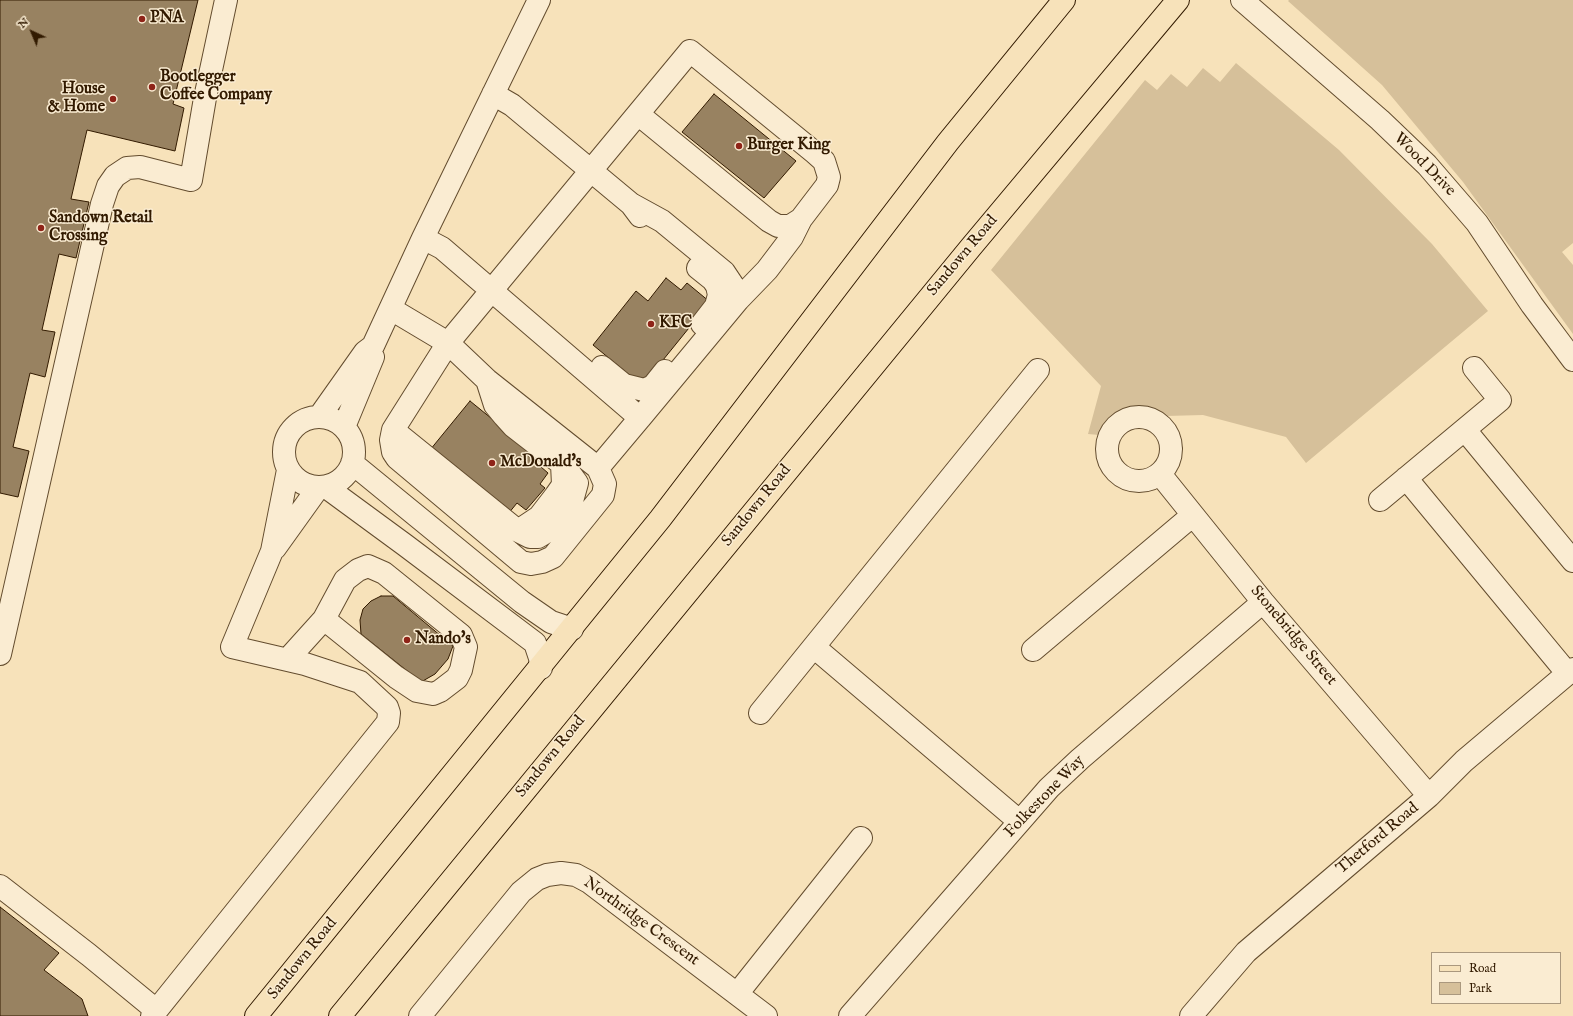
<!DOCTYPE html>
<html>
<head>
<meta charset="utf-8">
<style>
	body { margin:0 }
	#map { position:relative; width:1573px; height:1016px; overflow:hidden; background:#f7e2ba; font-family:"IM FELL English",serif }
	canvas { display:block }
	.legend { position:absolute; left:1431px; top:952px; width:130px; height:52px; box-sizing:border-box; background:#faecd2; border:1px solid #aa987e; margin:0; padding:5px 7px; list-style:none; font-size:12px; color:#321a00 }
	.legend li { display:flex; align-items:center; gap:8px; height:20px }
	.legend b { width:20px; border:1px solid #aa987e }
	.north { position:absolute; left:12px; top:12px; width:40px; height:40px; -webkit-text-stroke:3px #faecd2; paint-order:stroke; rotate:316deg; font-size:11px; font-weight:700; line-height:16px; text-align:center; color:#321a00 }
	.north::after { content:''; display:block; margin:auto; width:14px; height:18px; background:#321a00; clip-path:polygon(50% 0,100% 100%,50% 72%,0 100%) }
</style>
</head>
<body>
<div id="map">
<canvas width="1573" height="1016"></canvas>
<ul class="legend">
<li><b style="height:5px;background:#f7e2ba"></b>Road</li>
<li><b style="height:11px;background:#d6c09a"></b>Park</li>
</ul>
<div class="north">N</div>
</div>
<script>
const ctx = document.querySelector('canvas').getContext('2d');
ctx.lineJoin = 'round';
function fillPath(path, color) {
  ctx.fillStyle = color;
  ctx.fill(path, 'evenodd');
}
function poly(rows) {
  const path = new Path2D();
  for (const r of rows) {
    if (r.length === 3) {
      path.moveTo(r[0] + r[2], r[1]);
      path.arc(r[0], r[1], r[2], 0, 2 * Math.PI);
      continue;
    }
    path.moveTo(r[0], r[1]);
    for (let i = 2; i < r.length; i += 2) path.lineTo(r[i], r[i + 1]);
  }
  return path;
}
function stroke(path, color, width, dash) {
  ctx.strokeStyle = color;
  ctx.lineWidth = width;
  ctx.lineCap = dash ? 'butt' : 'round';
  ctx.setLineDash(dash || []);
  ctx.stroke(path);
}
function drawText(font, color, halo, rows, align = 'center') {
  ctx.font = font + ' "IM FELL English",serif';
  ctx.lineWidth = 3;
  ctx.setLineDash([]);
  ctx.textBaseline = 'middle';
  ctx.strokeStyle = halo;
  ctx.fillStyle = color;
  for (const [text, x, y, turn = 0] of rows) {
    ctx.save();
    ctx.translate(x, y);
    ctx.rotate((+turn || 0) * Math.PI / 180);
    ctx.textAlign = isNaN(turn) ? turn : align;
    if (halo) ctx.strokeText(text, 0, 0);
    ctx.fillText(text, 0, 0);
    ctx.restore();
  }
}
fillPath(poly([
	[1289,0,1573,0,1573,243,1562,252,1573,265,1573,334,1463,182,1382,85,1288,1],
	[1236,63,1339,150,1432,244,1488,311,1306,463,1286,437,1203,415,1166,416,1155,410,1142,407,1128,409,1116,414,1106,423,1099,435,1088,434,1101,386,991,270,1145,80,1157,90,1171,74,1187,87,1203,68,1220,82]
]), '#d6c09a');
const building = poly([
	[0,0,198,0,173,104,184,108,175,151,87,130,71,199,89,202,76,258,59,254,42,330,55,332,45,377,30,373,13,447,29,451,18,497,0,493,0,0],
	[714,94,796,161,764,198,682,132,714,94],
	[666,278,681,290,687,283,710,302,646,381,638,382,593,345,636,291,648,301,666,278],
	[470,401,529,449,526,454,548,473,540,484,545,488,526,510,517,503,508,514,430,450,470,401],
	[381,596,393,596,453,646,448,659,435,674,421,682,361,634,360,620,363,609,371,601,381,596],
	[0,907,59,953,44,970,82,999,88,1016,0,1016,0,907]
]);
fillPath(building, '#988261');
stroke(building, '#321a00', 1);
const minor = poly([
	[1242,0,1380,120,1427,165,1477,223,1532,305,1573,360],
	[493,94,512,105,631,204,640,216],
	[423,238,442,248,640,418,738,300,736,290,724,272,662,221,631,204],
	[698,268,713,280,717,286,719,295,716,306,702,324],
	[738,300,767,270,792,237,801,219],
	[391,309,448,343,487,380,598,468,605,484,603,495,553,557,542,562,531,564,521,562,397,458,393,452,391,440,393,430,448,343,690,51,815,153,824,161,829,177,827,185,801,219,790,226,778,226,769,221,638,114],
	[602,367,624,385,644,390,653,386,665,371],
	[319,452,35],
	[319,417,365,352,373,346,423,238,539,0],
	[1139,449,32],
	[344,427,373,357],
	[393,430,518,531,539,517,556,495,563,485,562,464,513,426,504,416,495,405,487,380],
	[1465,430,1573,561],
	[352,463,522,602,551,622,572,629],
	[598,468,640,418],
	[1160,474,1263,602,1429,796],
	[1406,478,1568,674],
	[326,487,405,545,535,643,540,658,541,668],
	[1380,500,1500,400,1474,368],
	[518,531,530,537,538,537,543,534,550,529,572,501,577,483,566,468],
	[275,548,318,488],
	[814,647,1019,821],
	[1033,650,1193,515],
	[0,654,102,204,108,186,115,176,127,168,140,167,191,180,205,98,226,0],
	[287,660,324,619,345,580,358,570,368,566,384,573,461,635,466,647,461,670,457,678,440,691,433,694,417,691,396,677,324,619],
	[760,713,1038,370],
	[0,886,89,955,156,1010],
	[737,994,861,838],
	[152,1016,388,722,389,713,387,707,360,682,305,664,232,647,272,551,288,470],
	[420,1016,521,892,537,879,547,875,561,873,576,875,589,882,766,1016],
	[850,1016,1049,788,1080,759,1263,602],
	[1191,1016,1246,952,1429,796,1464,761,1573,669]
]);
const major = poly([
	[256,1016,660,519,948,142,1064,0],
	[340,1016,971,247,1178,0]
]);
stroke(minor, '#634c2e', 24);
stroke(major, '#321a00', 24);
stroke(minor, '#faecd2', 22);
stroke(major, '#f7e2ba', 22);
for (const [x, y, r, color] of [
	[142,19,4,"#8f2418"],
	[152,87,4,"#8f2418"],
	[113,99,4,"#8f2418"],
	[739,146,4,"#8f2418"],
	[41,228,4,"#8f2418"],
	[651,324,4,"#8f2418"],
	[492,463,4,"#8f2418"],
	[407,640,4,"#8f2418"]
]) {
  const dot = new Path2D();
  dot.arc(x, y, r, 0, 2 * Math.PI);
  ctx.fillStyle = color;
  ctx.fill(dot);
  stroke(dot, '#faecd2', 1.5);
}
drawText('bold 16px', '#321a00', '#faecd2', [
	["PNA",150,19],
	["Bootlegger",160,78],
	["Coffee Company",160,96],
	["House",105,90,"right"],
	["& Home",105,108,"right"],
	["Burger King",747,146],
	["Sandown Retail",49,219],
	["Crossing",49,237],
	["KFC",659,324],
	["McDonald's",500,463],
	["Nando's",415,640]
], 'left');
drawText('16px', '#321a00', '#faecd2', [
	["Wood Drive",1424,165,46],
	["Sandown Road",963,256,-50],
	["Sandown Road",757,506,-51],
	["Stonebridge Street",1293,636,50],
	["Sandown Road",551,757,-51],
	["Folkestone Way",1045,797,-46],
	["Thetford Road",1378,839,-40],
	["Northridge Crescent",641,922,36],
	["Sandown Road",303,959,-51]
]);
</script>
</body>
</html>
